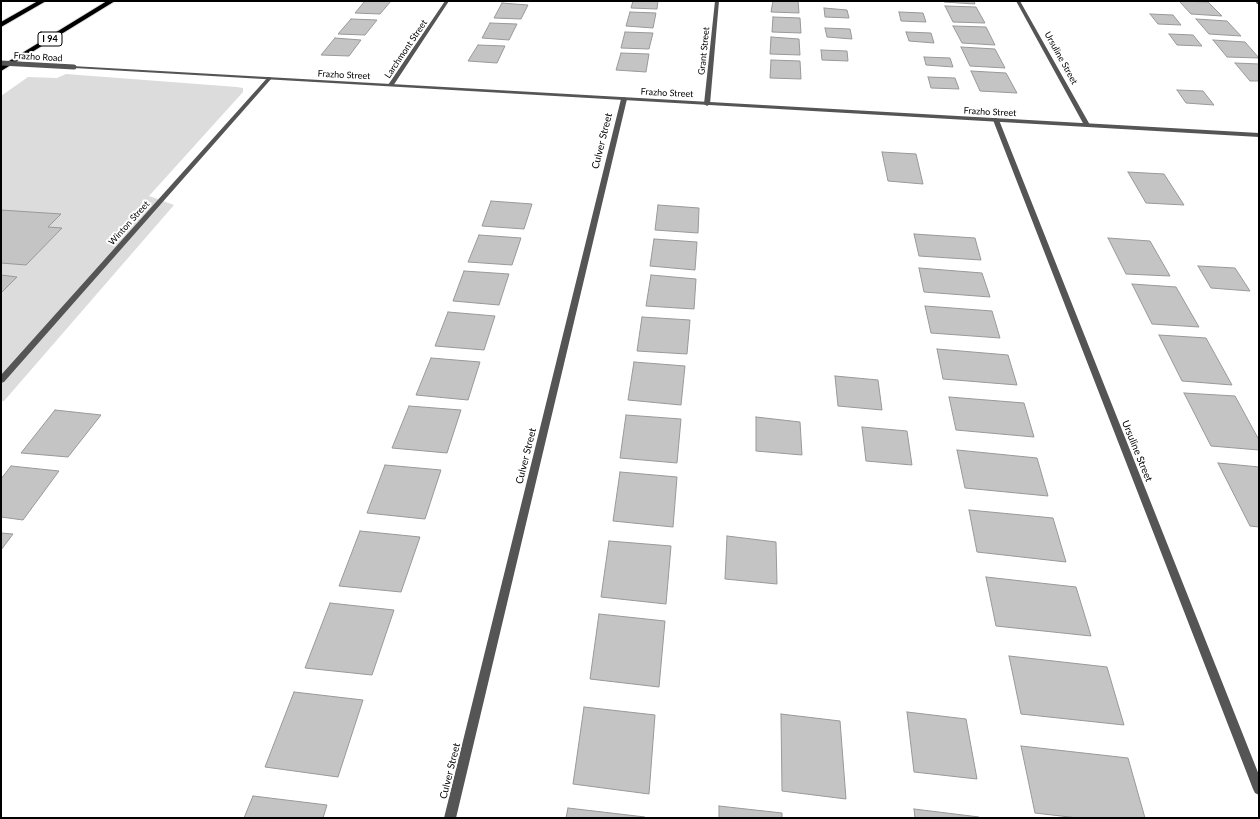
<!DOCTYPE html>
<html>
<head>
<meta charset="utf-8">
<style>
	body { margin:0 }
	#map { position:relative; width:1260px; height:819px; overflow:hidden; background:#fff; font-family:Lato,sans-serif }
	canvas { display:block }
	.frame { position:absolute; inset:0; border:2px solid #000; pointer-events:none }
</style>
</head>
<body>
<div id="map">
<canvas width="1260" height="819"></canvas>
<div class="frame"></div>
</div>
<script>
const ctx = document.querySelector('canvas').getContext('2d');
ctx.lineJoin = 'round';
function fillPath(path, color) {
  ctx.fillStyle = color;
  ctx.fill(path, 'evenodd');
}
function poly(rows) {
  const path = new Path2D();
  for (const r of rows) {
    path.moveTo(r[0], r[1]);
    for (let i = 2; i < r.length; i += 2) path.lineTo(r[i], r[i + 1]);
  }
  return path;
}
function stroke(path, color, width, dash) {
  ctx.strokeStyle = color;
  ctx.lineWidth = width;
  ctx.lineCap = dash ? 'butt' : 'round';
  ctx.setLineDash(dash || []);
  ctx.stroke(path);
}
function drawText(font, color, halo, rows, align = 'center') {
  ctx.font = font + ' Lato,sans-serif';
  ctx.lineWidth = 4;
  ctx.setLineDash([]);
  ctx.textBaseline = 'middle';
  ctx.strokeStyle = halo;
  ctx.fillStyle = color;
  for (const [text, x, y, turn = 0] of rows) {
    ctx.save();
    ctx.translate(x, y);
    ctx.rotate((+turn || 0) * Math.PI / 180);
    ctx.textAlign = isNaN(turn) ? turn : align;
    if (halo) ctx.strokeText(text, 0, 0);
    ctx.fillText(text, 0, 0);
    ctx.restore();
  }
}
fillPath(poly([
	[66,74,237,87,243,88,243,92,149,196,174,205,4,401,1,401,1,96,28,77,57,78]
]), '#dcdcdc');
const building = poly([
	[365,1,391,1,380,14,355,13,365,1],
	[633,1,658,1,657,9,631,8,633,1],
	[773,1,798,1,799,13,771,12,773,1],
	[944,1,974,1,975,4,944,2,944,1],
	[1179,1,1208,2,1222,16,1191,14,1179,1],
	[502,3,528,5,521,19,494,18,502,3],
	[945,6,976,7,985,23,953,22,945,6],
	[824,8,847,10,849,18,825,17,824,8],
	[630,12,656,13,653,28,626,26,630,12],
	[899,12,923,13,926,22,901,21,899,12],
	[1150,14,1173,15,1181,25,1158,24,1150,14],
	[773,17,800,18,801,33,772,32,773,17],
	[351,19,377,20,365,35,338,34,351,19],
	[1196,19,1227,21,1241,36,1209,34,1196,19],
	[490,23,517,24,509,40,482,38,490,23],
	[953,26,986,27,995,45,962,43,953,26],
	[825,28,850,29,852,39,827,37,825,28],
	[625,32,653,33,649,49,621,48,625,32],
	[906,32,931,33,934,43,909,41,906,32],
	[1169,34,1193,35,1202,46,1177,45,1169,34],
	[771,37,799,39,800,55,770,54,771,37],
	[335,38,361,40,349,56,321,55,335,38],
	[1213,40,1245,42,1259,58,1227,57,1213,40],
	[478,45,505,46,497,63,468,61,478,45],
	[961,47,995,49,1005,68,970,66,961,47],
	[821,50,847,51,848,61,822,60,821,50],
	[621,53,649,54,646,72,616,70,621,53],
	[924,57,950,58,953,67,926,65,924,57],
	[771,60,800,61,801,79,770,78,771,60],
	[1235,63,1259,64,1259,81,1250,81,1235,63],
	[971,71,1006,73,1017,93,980,91,971,71],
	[928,77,955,78,959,89,931,88,928,77],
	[1177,90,1203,91,1214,105,1186,103,1177,90],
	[882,152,916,154,923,184,888,181,882,152],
	[1128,172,1164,174,1184,205,1146,203,1128,172],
	[491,201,532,204,524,229,482,226,491,201],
	[658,205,699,208,698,233,655,230,658,205],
	[1,210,61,214,48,227,62,228,26,265,1,263,1,210],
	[914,234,975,238,981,260,919,256,914,234],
	[479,235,521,238,512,265,468,262,479,235],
	[1108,238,1150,241,1170,276,1126,274,1108,238],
	[654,239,697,242,695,270,650,266,654,239],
	[1198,266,1235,268,1250,291,1211,288,1198,266],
	[919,268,982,273,990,297,924,292,919,268],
	[464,271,509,274,499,305,453,301,464,271],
	[1,275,17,277,1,293,1,275],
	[651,275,696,279,694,309,646,306,651,275],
	[1132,284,1176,287,1199,327,1152,324,1132,284],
	[925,306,992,311,1000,338,931,333,925,306],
	[448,312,495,316,484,350,435,346,448,312],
	[642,317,690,320,687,354,637,351,642,317],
	[1159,335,1206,338,1232,385,1182,381,1159,335],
	[937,349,1008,355,1017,385,943,379,937,349],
	[431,358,480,362,468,400,416,395,431,358],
	[634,362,685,366,681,405,628,400,634,362],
	[835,376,878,380,882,410,838,406,835,376],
	[1184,393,1235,396,1259,440,1259,450,1211,446,1184,393],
	[949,397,1024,403,1034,437,956,430,949,397],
	[409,406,461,410,447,453,392,448,409,406],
	[55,410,101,415,68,457,21,453,55,410],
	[626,415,681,419,677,463,620,458,626,415],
	[756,417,800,422,802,455,756,451,756,417],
	[862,427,907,431,912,465,866,461,862,427],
	[957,450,1037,458,1048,496,965,488,957,450],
	[1218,463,1259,467,1259,527,1250,526,1218,463],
	[385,465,441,470,425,519,367,513,385,465],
	[11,466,59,471,23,520,1,517,1,479,11,466],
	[620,472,677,477,673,527,613,521,620,472],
	[969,510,1053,518,1066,562,977,552,969,510],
	[360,531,420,537,401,592,339,586,360,531],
	[1,533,13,534,1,550,1,533],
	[727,536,776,542,777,584,725,579,727,536],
	[609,541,671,546,666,604,601,597,609,541],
	[986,577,1076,587,1091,636,996,626,986,577],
	[330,603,394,610,372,675,305,668,330,603],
	[599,614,665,621,659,687,590,679,599,614],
	[1009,656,1107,667,1124,725,1021,714,1009,656],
	[294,692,363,700,338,777,265,767,294,692],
	[584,707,655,715,649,794,573,784,584,707],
	[907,712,966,719,977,779,914,772,907,712],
	[781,714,840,721,846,799,782,791,781,714],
	[1021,746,1128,758,1145,818,1078,818,1035,813,1021,746],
	[253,796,327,805,323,818,244,818,253,796],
	[719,806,782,813,782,818,719,818,719,806],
	[568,808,645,817,645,818,566,818,568,808],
	[914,809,979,817,979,818,915,818,914,809]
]);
fillPath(building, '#c4c4c4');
stroke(building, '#999', 1);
const motorway = poly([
	[38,1,46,1,1,27,1,22,38,1],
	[107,1,115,1,1,71,1,66,107,1]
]);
stroke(motorway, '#dbdbdb', 2);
fillPath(poly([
	[445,1,449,1,393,86,389,86,388,85,445,1],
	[715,1,719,1,710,104,707,106,704,104,715,1],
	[1016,1,1020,1,1090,125,1089,126,1084,125,1016,1],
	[1255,1,1259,1,1259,4,1257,4,1255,1],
	[268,77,272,78,4,382,1,383,1,375,268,77],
	[624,97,627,99,456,818,444,818,621,99,624,97],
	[996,118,999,120,1259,775,1259,795,1255,793,1253,789,993,120,996,118]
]), '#555');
fillPath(poly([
	[72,66,1259,133,1259,137,74,68,72,67,72,66]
]), '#555');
fillPath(motorway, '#000');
stroke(poly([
	[1,63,74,67]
]), '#555', 5);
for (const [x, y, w] of [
	[50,39,24]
]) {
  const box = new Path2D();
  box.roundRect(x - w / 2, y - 7, w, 14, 3);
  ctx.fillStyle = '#fff';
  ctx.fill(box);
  stroke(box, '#000', 1);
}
drawText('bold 9px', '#000', null, [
	["I 94",50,39]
]);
drawText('9px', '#000', '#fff', [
	["Larchmont Street",406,49,-56],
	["Grant Street",704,51,-84],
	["Frazho Road",38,57,3],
	["Ursuline Street",1061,58,61],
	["Frazho Street",344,75,3],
	["Frazho Street",667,93,3],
	["Frazho Street",990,112,3],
	["Winton Street",129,223,-48]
]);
drawText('10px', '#000', '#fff', [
	["Culver Street",602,141,-76],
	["Ursuline Street",1137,451,68],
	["Culver Street",526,456,-76],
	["Culver Street",450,771,-76]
]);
</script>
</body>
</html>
